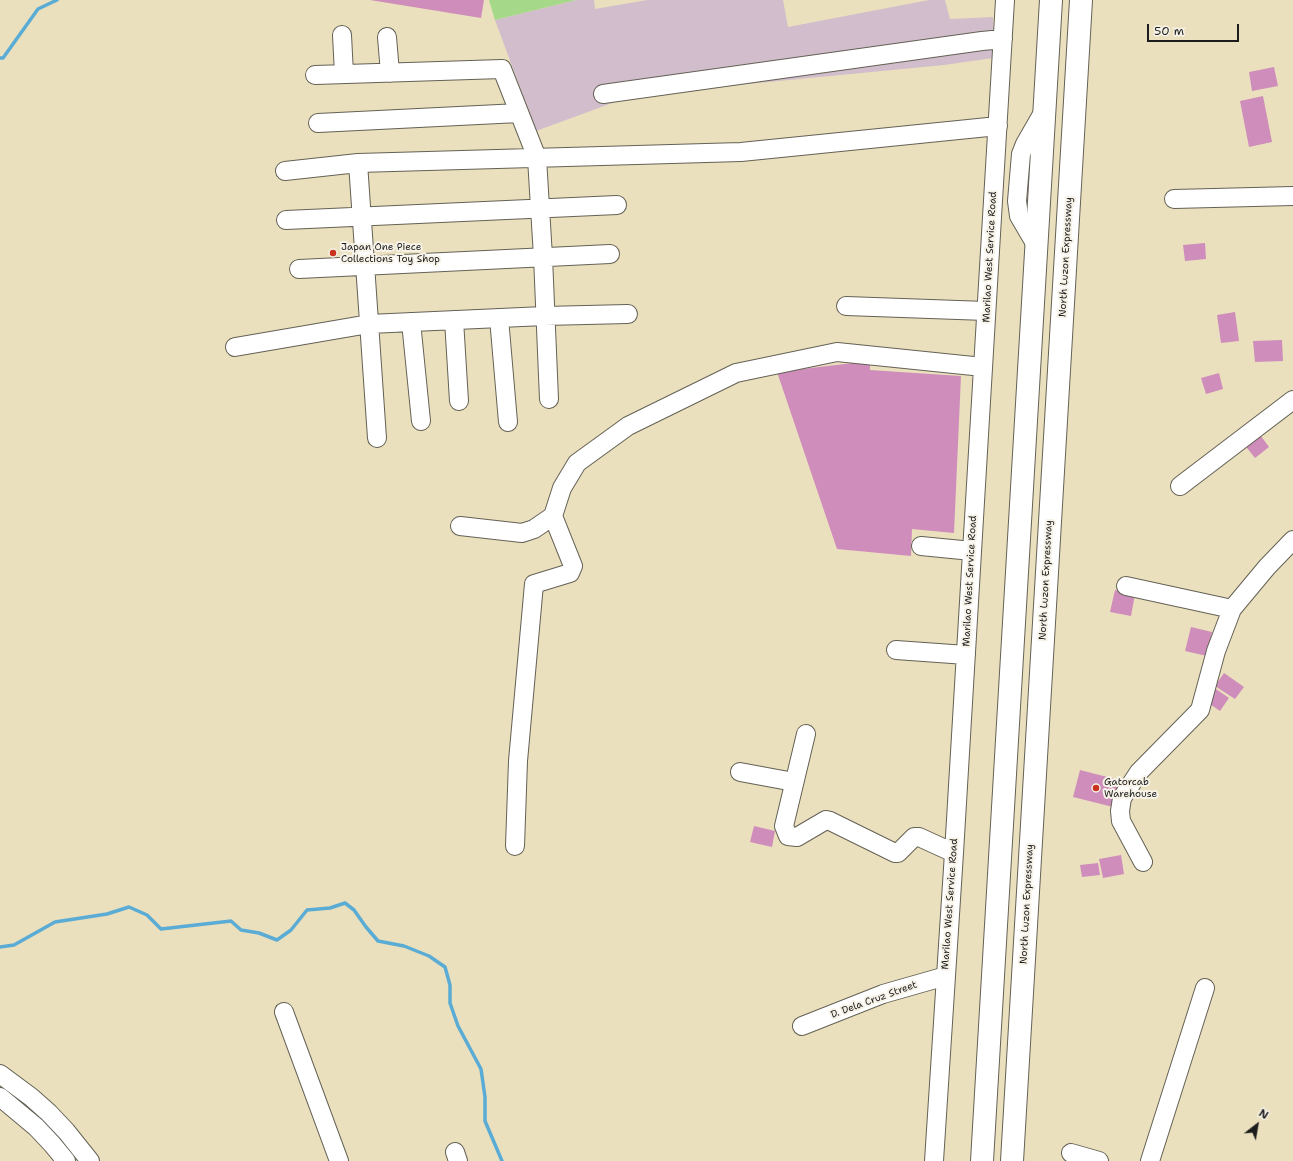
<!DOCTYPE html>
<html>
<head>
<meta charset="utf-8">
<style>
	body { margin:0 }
	#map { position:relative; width:1293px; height:1161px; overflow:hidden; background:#ebe0be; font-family:"Shantell Sans",sans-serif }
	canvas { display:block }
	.north { position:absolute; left:1237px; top:1105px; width:40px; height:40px; -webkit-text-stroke:3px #f7f3e8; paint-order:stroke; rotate:31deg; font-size:11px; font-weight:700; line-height:16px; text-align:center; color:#1c1c1c }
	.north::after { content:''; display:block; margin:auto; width:14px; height:18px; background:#1c1c1c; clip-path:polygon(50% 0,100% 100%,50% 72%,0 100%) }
	.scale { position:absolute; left:1147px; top:24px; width:92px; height:18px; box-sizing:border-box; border:2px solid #1c1c1c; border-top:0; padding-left:5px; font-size:12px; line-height:14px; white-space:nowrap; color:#1c1c1c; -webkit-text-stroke:3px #f7f3e8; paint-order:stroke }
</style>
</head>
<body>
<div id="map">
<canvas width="1293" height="1161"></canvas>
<div class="north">N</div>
<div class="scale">50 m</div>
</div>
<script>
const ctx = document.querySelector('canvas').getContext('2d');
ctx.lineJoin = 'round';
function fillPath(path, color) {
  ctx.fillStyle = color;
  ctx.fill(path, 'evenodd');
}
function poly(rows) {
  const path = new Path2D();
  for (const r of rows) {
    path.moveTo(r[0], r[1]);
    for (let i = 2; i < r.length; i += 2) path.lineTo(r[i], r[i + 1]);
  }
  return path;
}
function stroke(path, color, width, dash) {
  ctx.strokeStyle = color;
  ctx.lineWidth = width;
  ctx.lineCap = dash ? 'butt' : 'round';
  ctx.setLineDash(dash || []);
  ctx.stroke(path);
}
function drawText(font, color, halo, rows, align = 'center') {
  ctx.font = font + ' "Shantell Sans",sans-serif';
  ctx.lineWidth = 4;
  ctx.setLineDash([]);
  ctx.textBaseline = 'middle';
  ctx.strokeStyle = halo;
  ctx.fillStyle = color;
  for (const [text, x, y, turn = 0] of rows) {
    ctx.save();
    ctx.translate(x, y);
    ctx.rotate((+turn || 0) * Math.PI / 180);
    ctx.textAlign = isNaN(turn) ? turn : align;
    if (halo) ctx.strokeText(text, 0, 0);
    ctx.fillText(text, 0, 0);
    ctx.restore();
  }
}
fillPath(poly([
	[576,0,594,0,595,9,647,0,783,0,788,27,929,0,945,0,950,19,993,17,993,58,944,65,634,95,536,131,495,20]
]), '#d1bdcb');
fillPath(poly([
	[489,0,576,0,495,20]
]), '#a5d989');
stroke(poly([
	[0,58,3,58,38,9,57,0],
	[0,947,14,945,55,922,107,914,129,907,147,915,161,929,231,921,241,930,259,933,277,940,291,930,307,910,330,908,345,903,354,910,366,927,378,941,404,946,429,956,445,967,450,985,450,1003,458,1026,481,1069,485,1097,485,1121,502,1161]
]), '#5aacd5', 3.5);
fillPath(poly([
	[370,0,484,0,481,18],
	[1274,67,1278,86,1252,91,1249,72],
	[1263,96,1272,142,1249,147,1240,101],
	[1205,243,1206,259,1185,261,1183,245],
	[1235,312,1239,341,1221,343,1217,315],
	[1282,340,1283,361,1255,362,1253,341],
	[870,361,870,370,961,376,954,533,912,529,911,556,837,549,777,372],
	[1219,373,1223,389,1206,394,1201,378],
	[1258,432,1269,447,1255,458,1243,443],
	[1115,590,1135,594,1131,616,1110,612],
	[1191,627,1212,632,1207,656,1185,651],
	[1224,673,1244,687,1235,699,1215,686],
	[1213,687,1229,698,1220,711,1204,700],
	[1080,770,1119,780,1113,807,1073,797],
	[754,826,775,831,772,847,750,842],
	[1121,855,1124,874,1103,878,1099,859],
	[1098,863,1100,875,1082,877,1080,865]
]), '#ce8dba');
const minor = poly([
	[342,35,344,74],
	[387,37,390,73],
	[315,75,502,69,537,158,543,257,549,399],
	[603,94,982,41,1003,39],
	[318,123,519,113],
	[358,163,377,438],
	[285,171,358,163,741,152,998,126],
	[1174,199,1293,196],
	[286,220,617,205],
	[1036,245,1019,216,1017,201,1021,154,1025,144,1044,111],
	[299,269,610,254],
	[846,306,986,311],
	[499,318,508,422],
	[454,320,459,401],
	[411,322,421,421],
	[235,347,369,324,544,316,628,314],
	[1180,486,1293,400],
	[460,526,522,533,534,529,553,516],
	[921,546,972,551],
	[1126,586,1232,609],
	[896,650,966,655],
	[806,734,784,826,788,836,797,837,826,820,830,821,895,853,898,853,914,837,919,837,954,853],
	[740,772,794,782],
	[515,846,518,761,534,584,570,573,573,566,553,516,562,488,577,463,628,426,736,373,837,352,983,367],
	[1143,862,1121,821,1120,811,1122,798,1139,772,1200,710,1216,651,1232,609,1267,567,1293,540],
	[284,1012,339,1161],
	[802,1026,883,994,946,976],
	[0,1074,31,1097,49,1113,66,1131,90,1161],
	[0,1097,36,1127,52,1144,66,1161],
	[455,1152,458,1161],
	[1071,1153,1099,1161],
	[934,1161,954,853,1005,0],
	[1150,1161,1205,988]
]);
const highway = poly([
	[982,1161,1051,0],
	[1012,1161,1081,0]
]);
stroke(minor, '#646155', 20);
stroke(highway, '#646155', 24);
stroke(minor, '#fff', 18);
stroke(highway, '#fff', 22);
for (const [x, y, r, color] of [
	[333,253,4,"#c8321e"],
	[1096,788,4,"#c8321e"]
]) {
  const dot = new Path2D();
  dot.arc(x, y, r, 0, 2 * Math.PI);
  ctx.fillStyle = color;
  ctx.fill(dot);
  stroke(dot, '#f7f3e8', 1.5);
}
drawText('10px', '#1c1c1c', '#f7f3e8', [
	["Japan One Piece",341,247],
	["Collections Toy Shop",341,259],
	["Gatorcab",1104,782],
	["Warehouse",1104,794]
], 'left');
drawText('10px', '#1c1c1c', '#f7f3e8', [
	["Marilao West Service Road",990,257,-87],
	["North Luzon Expressway",1066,257,-87],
	["North Luzon Expressway",1046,580,-87],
	["Marilao West Service Road",970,581,-87],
	["Marilao West Service Road",950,904,-86],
	["North Luzon Expressway",1027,904,-87],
	["D. Dela Cruz Street",874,1000,-20]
]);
</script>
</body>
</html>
